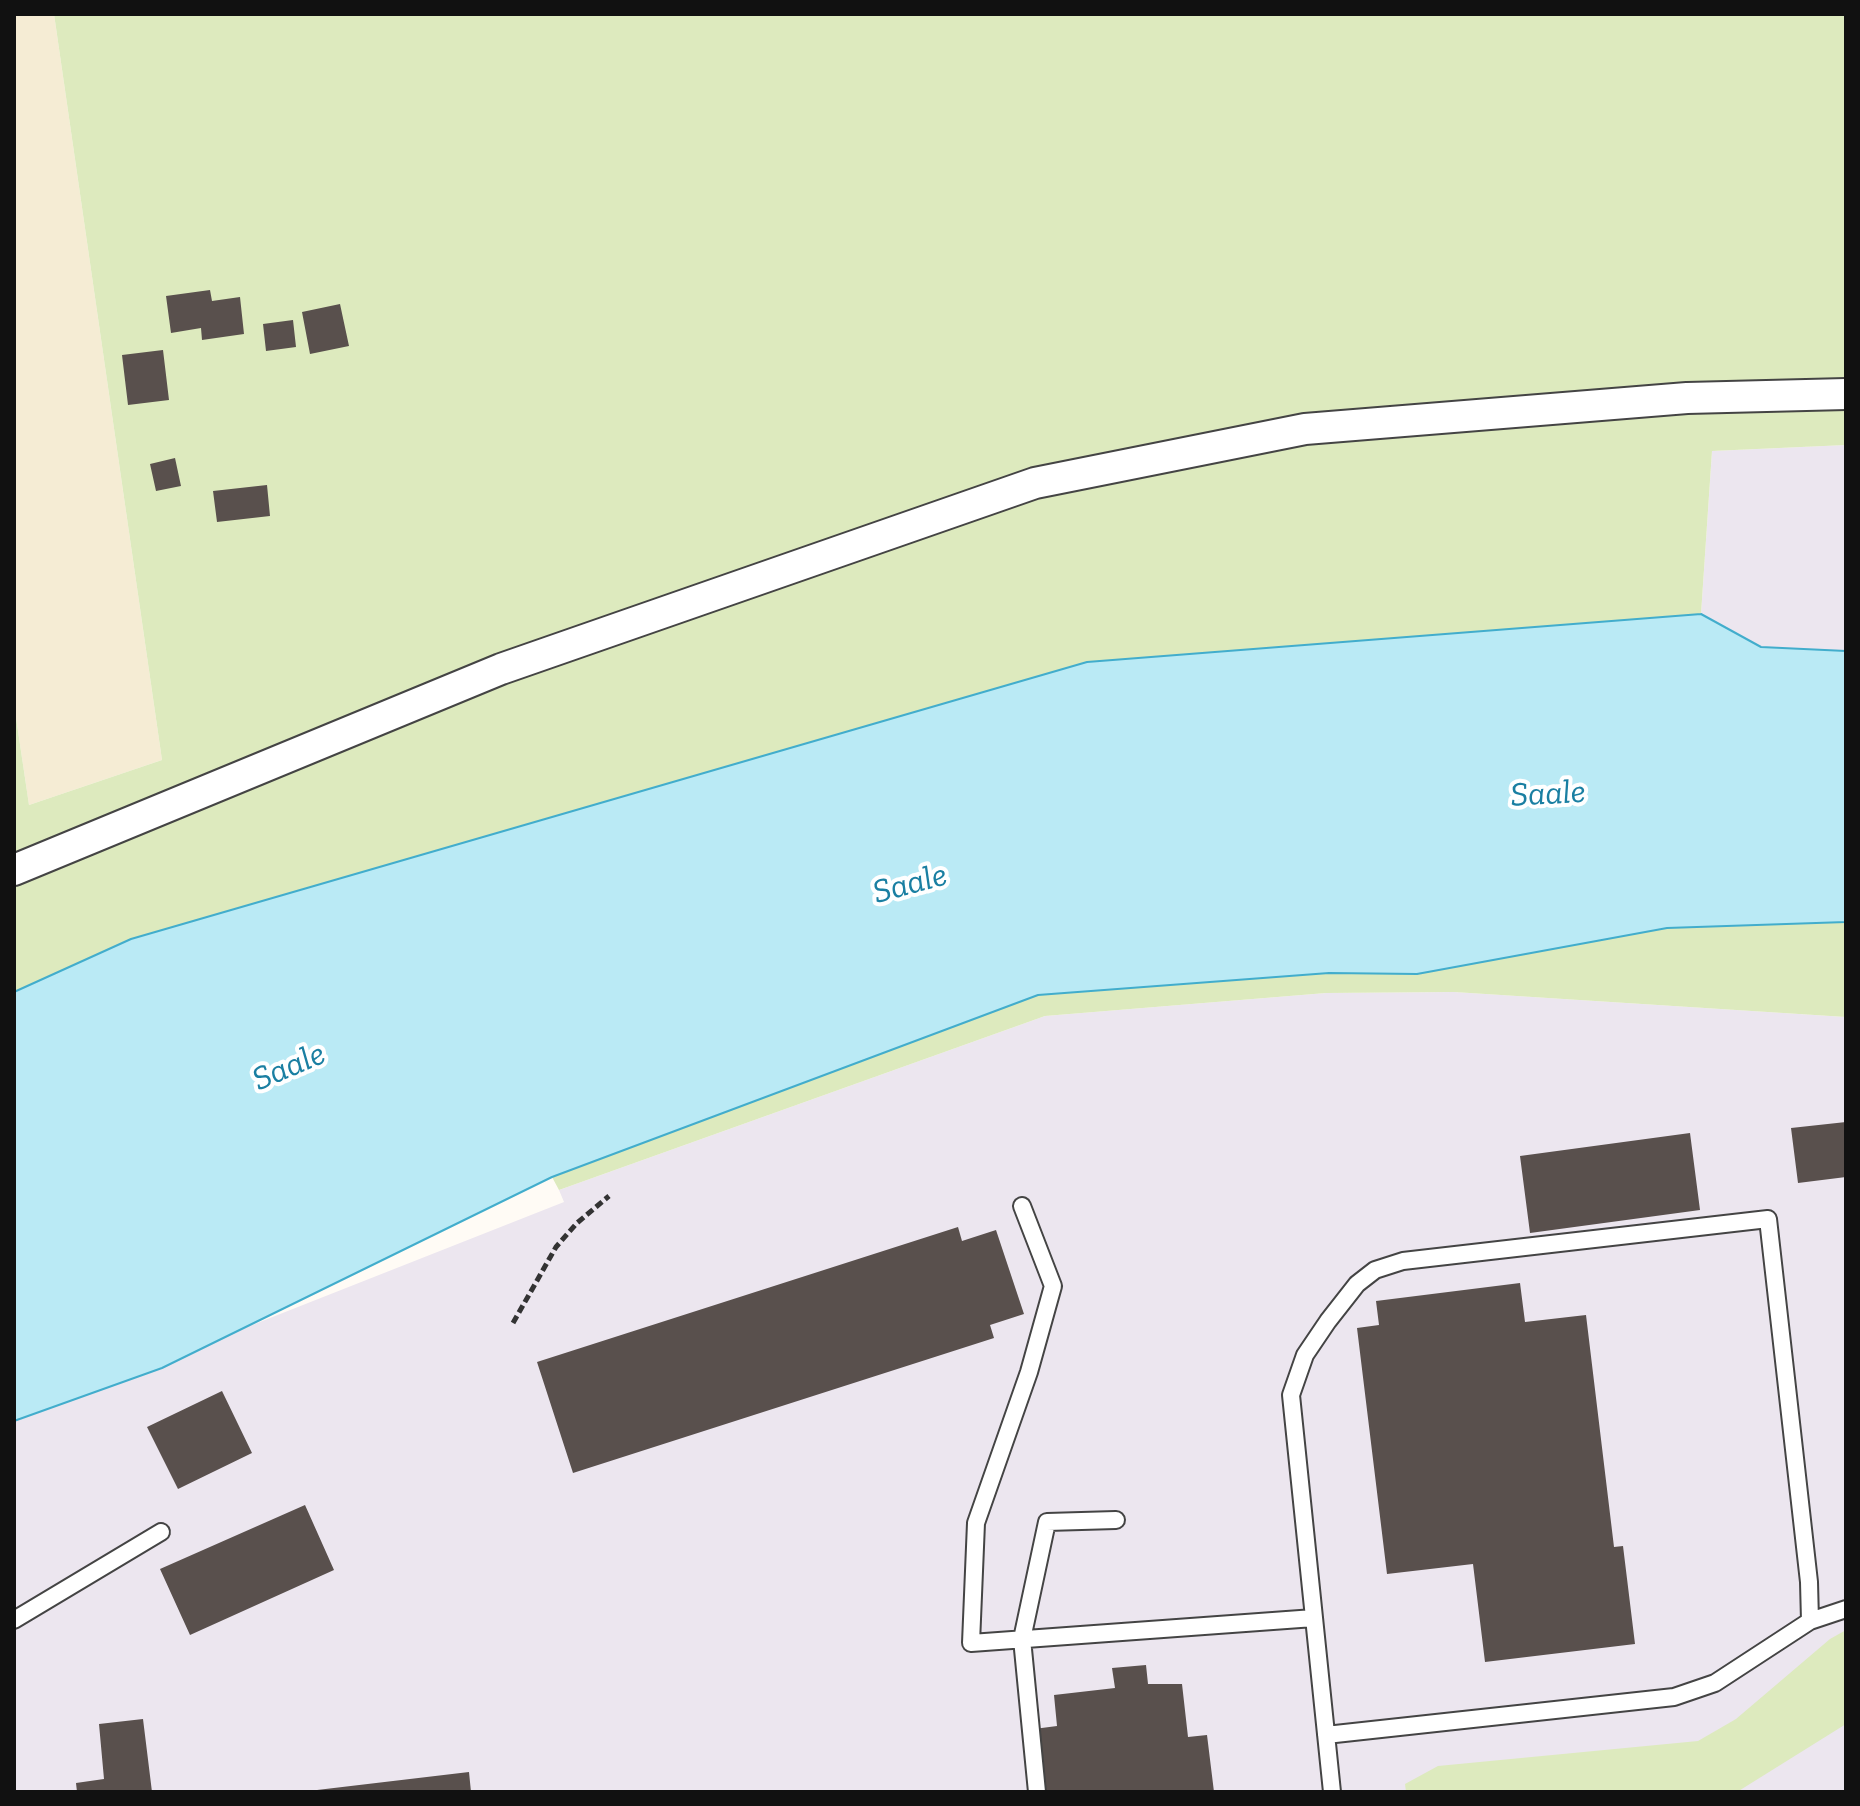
<!DOCTYPE html>
<html>
<head>
<meta charset="utf-8">
<style>
	body { margin:0 }
	#map { position:relative; width:1860px; height:1806px; overflow:hidden; background:#fffbf5; font-family:"Zilla Slab",serif }
	canvas { display:block }
	.frame { position:absolute; inset:0; border:16px solid #111; pointer-events:none }
</style>
</head>
<body>
<div id="map">
<canvas width="1860" height="1806"></canvas>
<div class="frame"></div>
</div>
<script>
const ctx = document.querySelector('canvas').getContext('2d');
ctx.lineJoin = 'round';
function fillPath(path, color) {
  ctx.fillStyle = color;
  ctx.fill(path, 'evenodd');
}
function poly(rows) {
  const path = new Path2D();
  for (const r of rows) {
    path.moveTo(r[0], r[1]);
    for (let i = 2; i < r.length; i += 2) path.lineTo(r[i], r[i + 1]);
  }
  return path;
}
function stroke(path, color, width, dash) {
  ctx.strokeStyle = color;
  ctx.lineWidth = width;
  ctx.lineCap = dash ? 'butt' : 'round';
  ctx.setLineDash(dash || []);
  ctx.stroke(path);
}
function drawText(font, color, halo, rows, align = 'center') {
  ctx.font = font + ' "Zilla Slab",serif';
  ctx.lineWidth = 8;
  ctx.setLineDash([]);
  ctx.textBaseline = 'middle';
  ctx.strokeStyle = halo;
  ctx.fillStyle = color;
  for (const [text, x, y, turn = 0] of rows) {
    ctx.save();
    ctx.translate(x, y);
    ctx.rotate((+turn || 0) * Math.PI / 180);
    ctx.textAlign = isNaN(turn) ? turn : align;
    if (halo) ctx.strokeText(text, 0, 0);
    ctx.fillText(text, 0, 0);
    ctx.restore();
  }
}
fillPath(poly([
	[1846,445,1846,651,1761,647,1701,614,1712,451],
	[1454,992,1846,1017,1846,1792,14,1792,14,1419,564,1202,559,1190,1045,1016,1326,993]
]), '#ece6ef');
fillPath(poly([
	[14,14,54,14,162,760,29,805,14,704]
]), '#f5ecd4');
fillPath(poly([
	[54,14,1846,14,1846,445,1712,451,1701,614,1087,662,14,995,14,704,29,805,162,760],
	[1846,922,1846,1017,1454,992,1326,993,1045,1016,559,1190,552,1177,1039,995,1329,973,1417,974,1667,928],
	[1846,1630,1846,1724,1737,1792,1406,1792,1405,1784,1438,1766,1698,1741,1736,1719,1830,1639]
]), '#ddeabe');
const water = poly([
	[1701,614,1761,647,1846,651,1846,922,1667,928,1417,974,1329,973,1038,995,552,1177,162,1368,14,1421,14,992,131,939,1087,662,1701,614]
]);
fillPath(water, '#baeaf5');
stroke(water, '#42adcc', 2);
fillPath(poly([
	[210,290,212,301,240,297,244,334,202,340,201,328,171,333,166,296],
	[340,304,349,346,310,354,302,312],
	[293,320,296,347,266,351,263,324],
	[163,350,169,400,128,405,122,355],
	[175,458,181,486,156,491,150,464],
	[267,485,270,516,217,522,213,491],
	[1846,1122,1846,1177,1798,1183,1791,1128],
	[1690,1133,1700,1210,1530,1233,1520,1156],
	[958,1227,962,1241,996,1230,1024,1314,990,1325,994,1338,573,1473,537,1362],
	[1520,1283,1525,1322,1586,1315,1614,1547,1623,1546,1635,1644,1485,1662,1473,1564,1387,1574,1357,1328,1379,1325,1376,1301],
	[222,1391,252,1453,178,1489,147,1427],
	[305,1505,334,1570,190,1635,160,1569],
	[1146,1665,1148,1684,1182,1684,1188,1737,1207,1735,1214,1792,1040,1792,1034,1729,1057,1726,1054,1695,1115,1688,1112,1668],
	[143,1719,152,1792,77,1792,76,1783,104,1779,99,1724],
	[469,1772,471,1792,317,1792,317,1790]
]), '#59504d');
const lane = poly([
	[1022,1206,1053,1286,1029,1372,976,1523,971,1643,1314,1618],
	[14,1620,161,1532],
	[1326,1735,1674,1697,1715,1683,1810,1621,1846,1609],
	[1037,1792,1022,1639,1047,1522,1116,1520],
	[1332,1792,1291,1395,1305,1355,1328,1321,1357,1284,1375,1270,1403,1261,1768,1219,1809,1582,1810,1621]
]);
const street = poly([
	[14,870,501,669,1035,483,1305,429,1687,398,1846,394]
]);
stroke(lane, '#444', 20);
stroke(street, '#444', 34);
stroke(poly([
	[513,1323,556,1247,577,1223,609,1196]
]), '#333', 5, [8, 4]);
stroke(lane, '#fff', 16);
stroke(street, '#fff', 30);
drawText('italic 34px', '#1a7fa2', '#fff', [
	["Saale",1548,794,-3],
	["Saale",910,884,-15],
	["Saale",289,1067,-23]
]);
</script>
</body>
</html>
